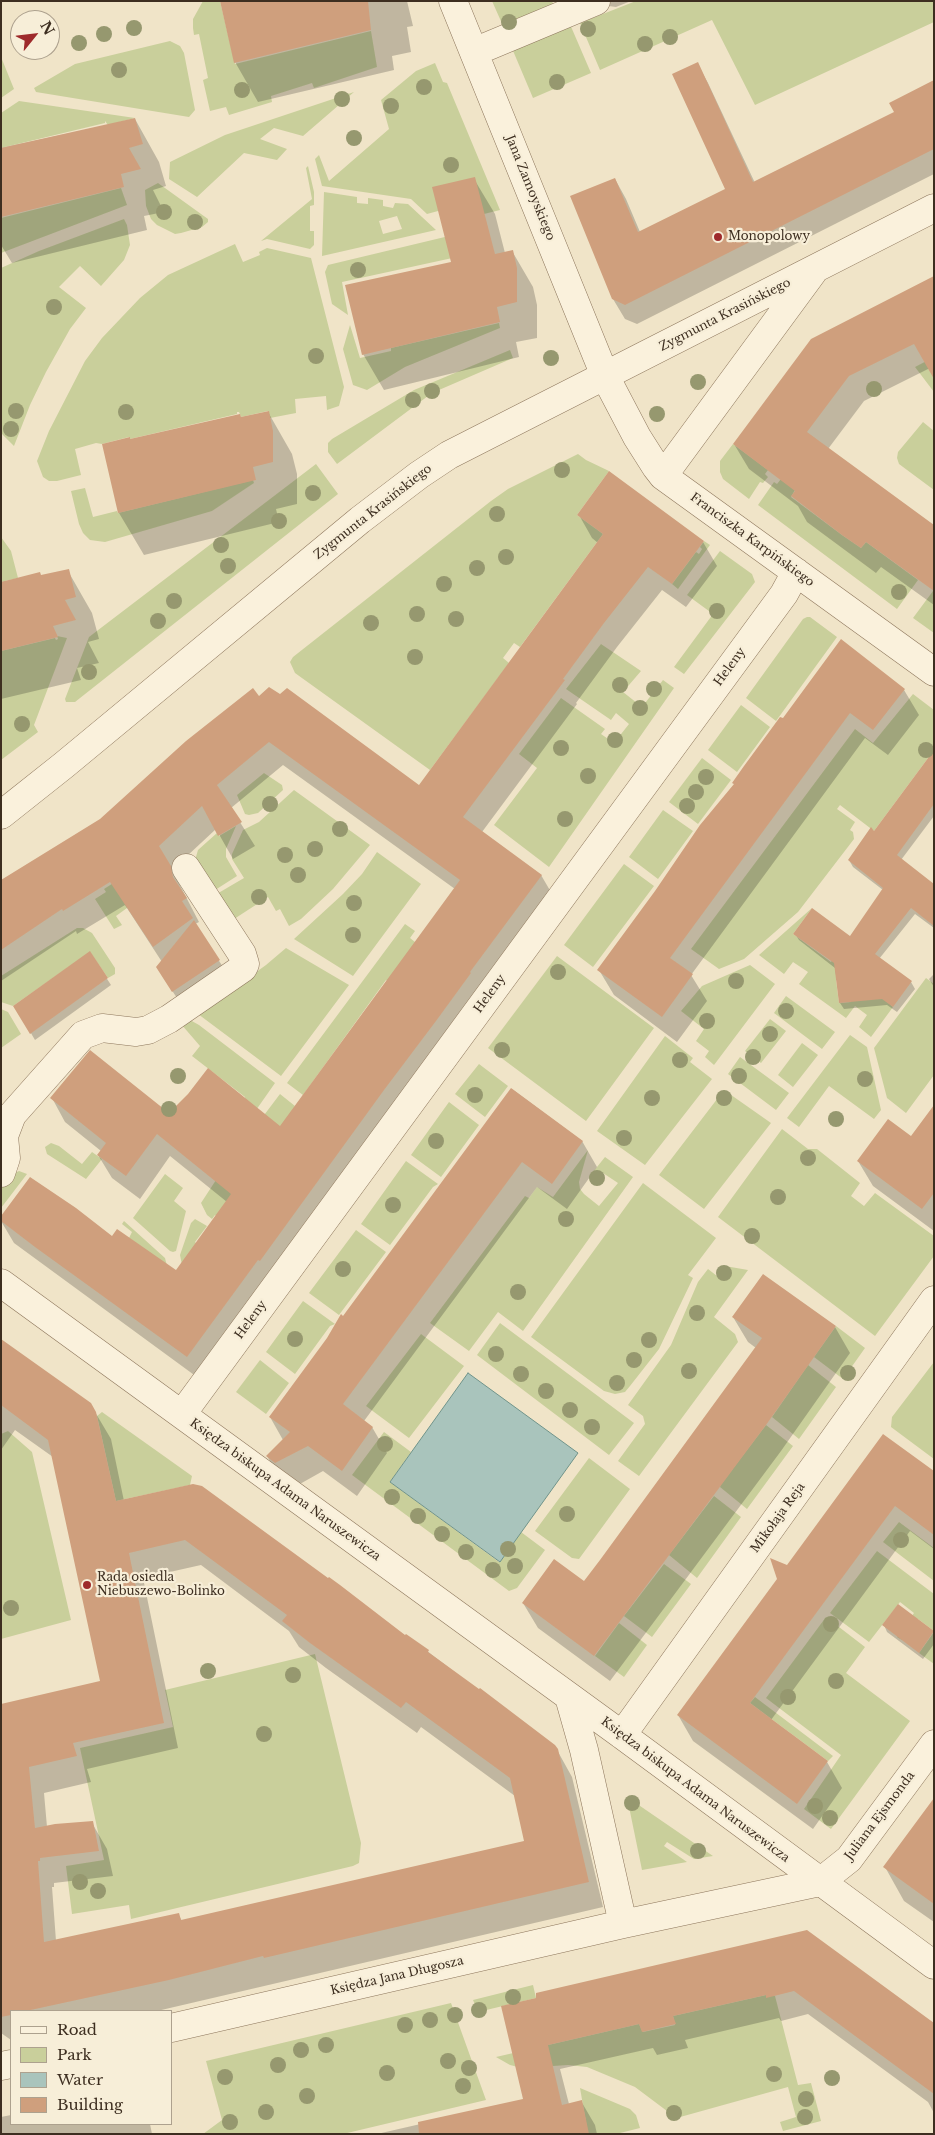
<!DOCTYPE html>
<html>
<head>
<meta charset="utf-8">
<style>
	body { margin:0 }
	#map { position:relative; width:935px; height:2135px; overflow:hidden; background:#f0e4c8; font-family:"Libre Baskerville",serif }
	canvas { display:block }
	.frame { position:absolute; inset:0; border:2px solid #3d2e20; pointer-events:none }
	.legend { position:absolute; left:10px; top:2010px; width:162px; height:115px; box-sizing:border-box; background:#f7eed8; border:1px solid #ada18e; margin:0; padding:6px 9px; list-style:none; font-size:15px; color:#3d2e20 }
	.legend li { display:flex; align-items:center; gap:10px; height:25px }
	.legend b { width:25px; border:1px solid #ada18e }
	.north { position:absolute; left:10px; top:10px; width:50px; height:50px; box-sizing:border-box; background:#f7eed8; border:1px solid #ada18e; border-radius:50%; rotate:61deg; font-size:14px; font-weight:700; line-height:20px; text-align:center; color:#3d2e20 }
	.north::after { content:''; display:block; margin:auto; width:18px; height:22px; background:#9e2a2b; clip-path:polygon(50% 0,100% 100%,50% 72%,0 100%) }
</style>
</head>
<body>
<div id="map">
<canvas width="935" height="2135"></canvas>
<div class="frame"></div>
<ul class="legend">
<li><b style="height:6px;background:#faf1dc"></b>Road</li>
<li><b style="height:14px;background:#c9cf9b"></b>Park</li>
<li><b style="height:14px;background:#a9c4bc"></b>Water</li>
<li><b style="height:14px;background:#cf9f7d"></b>Building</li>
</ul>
<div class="north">N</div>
</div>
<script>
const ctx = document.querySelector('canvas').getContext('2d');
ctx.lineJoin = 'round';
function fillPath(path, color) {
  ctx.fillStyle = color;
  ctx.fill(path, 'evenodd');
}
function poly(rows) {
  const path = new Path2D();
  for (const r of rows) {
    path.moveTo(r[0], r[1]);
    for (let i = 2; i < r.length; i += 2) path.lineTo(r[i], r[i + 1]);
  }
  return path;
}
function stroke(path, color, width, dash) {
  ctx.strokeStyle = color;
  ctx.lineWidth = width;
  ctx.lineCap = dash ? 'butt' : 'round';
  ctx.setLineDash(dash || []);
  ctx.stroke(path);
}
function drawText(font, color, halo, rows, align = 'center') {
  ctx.font = font + ' "Libre Baskerville",serif';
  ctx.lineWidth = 4.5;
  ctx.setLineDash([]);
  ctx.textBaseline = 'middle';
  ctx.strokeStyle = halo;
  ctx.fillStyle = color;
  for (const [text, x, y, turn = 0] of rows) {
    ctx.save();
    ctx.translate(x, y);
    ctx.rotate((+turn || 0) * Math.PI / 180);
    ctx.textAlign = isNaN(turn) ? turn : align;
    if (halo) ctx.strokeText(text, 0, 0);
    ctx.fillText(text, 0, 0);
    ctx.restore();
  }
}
fillPath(poly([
	[203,1,220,1,235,64,371,31,377,67,314,88,312,83,271,96,272,102,229,115,226,107,210,111,203,80,208,78,199,34,194,35,193,28,193,19],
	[492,1,552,1,554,7,504,28],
	[636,1,934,1,934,22,755,105,712,20,600,70,580,23],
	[569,22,591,73,533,98,511,46],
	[170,41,180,46,184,53,195,110,189,117,36,92,34,88,75,64],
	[1,57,14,89,1,98],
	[435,63,443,82,447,83,500,210,484,214,438,211,427,214,411,199,322,186,315,159,319,155,329,181,389,129,381,100,416,71],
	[354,92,303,136,274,128,260,139,287,149,277,160,244,153,197,197,169,179,170,162,225,135],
	[19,101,135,118,108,125,105,121,105,123,1,148,1,113],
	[308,166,314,192,314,205,310,206,310,231,314,231,314,245,310,249,267,239,261,241,312,199,306,168],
	[158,183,208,219,208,222,202,227,181,233,175,234,157,225,151,219,146,206,145,190],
	[121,188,127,205,1,253,1,218],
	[324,192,357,197,357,203,368,204,368,198,383,200,383,206,393,208,395,203,408,204,436,230,322,256],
	[397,216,402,229,383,234,379,221],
	[124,219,127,225,130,245,124,260,101,286,80,266,59,287,86,308,70,329,46,372,30,405,14,446,2,434,1,428,1,268,39,251],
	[474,230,480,252,342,282,348,315,332,304,325,272,328,265],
	[235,244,243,262,260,255,259,252,267,248,311,258,344,387,339,406,327,410,326,396,295,399,296,413,270,418,268,411,241,417,239,412,237,412,237,414,130,439,129,437,102,444,96,443,75,449,81,475,57,481,49,481,43,477,37,461,49,431,85,361,102,338,140,298,168,275],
	[499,323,500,328,405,367,367,390,353,385,343,349,350,325,360,358,391,351,391,348],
	[510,350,513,358,432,393,337,464,328,452,328,443,332,439,414,390],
	[934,357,934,392,915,367],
	[923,422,934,431,934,490,899,464,897,458,898,452],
	[733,444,768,470,765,474,768,477,763,483,760,482,749,499,723,479,720,472,720,461],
	[578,454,586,460,609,471,577,515,603,534,520,647,514,643,503,658,509,663,430,770,295,673,290,662,293,657,491,501,508,489],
	[316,464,338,494,75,702,66,702,65,699,89,637],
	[781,479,795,490,791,497,842,535,861,548,866,542,918,580,897,609,758,505,774,482,777,484],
	[253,480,254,483,212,511,105,542,90,540,83,533,79,524,71,491,85,488,93,517,117,511,118,513],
	[1,537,11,551,18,578,1,582],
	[704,541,710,545,678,589,672,584,696,552,699,554,702,549,700,547],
	[720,551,752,574,755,582,684,674,674,667,713,614,687,595],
	[933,591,934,592,934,633,913,618],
	[807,617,810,617,837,637,776,721,746,698,803,619],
	[57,636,67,638,34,725,38,732,1,760,1,651,55,638,56,640,58,639],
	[601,644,641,671,623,692,642,707,663,680,674,688,549,867,494,825,537,768,519,754,561,698,605,729,601,734,614,743,629,724,616,713,611,720,566,689],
	[913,694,934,710,934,750,874,831,840,805,837,809,855,822,850,830,853,832,854,839,798,912,744,959,719,969,691,949,855,729,873,743],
	[741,705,770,727,737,772,708,750],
	[702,758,731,780,698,824,669,802],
	[264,773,282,785,283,790,258,813,249,815,245,814,237,795],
	[294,790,370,845,333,889,301,919,289,926,280,909,276,911,268,897,231,921,215,895,244,878,232,859,232,854,243,830,259,822],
	[663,810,693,831,658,879,629,857],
	[236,826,226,849,226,857,237,876,212,892,195,861,196,857,198,850,217,833,219,836],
	[377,852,421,884,353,976,294,939,343,894,362,874],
	[624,864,654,886,593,967,564,945],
	[132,871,127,908,116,916,122,925,114,929,95,899,106,892,104,889],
	[812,908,793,934,831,962,837,954,893,1007,871,1037,859,1027,867,1015,855,1006,846,1018,799,984,808,972,793,962,784,974,759,955],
	[848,979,851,1002,839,1003,836,980],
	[405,924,415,931,410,938,420,946,393,984,386,980,303,1095,287,1083],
	[77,928,83,928,92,933,115,968,115,974,108,978,90,952,13,1006,1,1002,1,976],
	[286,948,349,985,281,1076,198,1014,266,965],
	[557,956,654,1028,586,1121,488,1048],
	[750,965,775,984,714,1065,705,1057,709,1051,696,1041,704,1029,681,1011,702,986],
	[926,978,934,984,934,1075,906,1113,887,1098,874,1048],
	[786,996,835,1032,822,1049,774,1013],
	[1,1009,8,1012,21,1034,1,1048],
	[770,1019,786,1031,761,1063,745,1051],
	[190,1020,199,1025,275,1083,247,1123,245,1097,192,1056,200,1046,181,1024],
	[850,1035,867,1047,881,1110,874,1119,829,1086,799,1127,787,1118],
	[665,1036,693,1058,690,1062,712,1079,645,1165,597,1131],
	[802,1043,818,1055,793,1087,778,1075],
	[740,1057,789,1093,776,1110,728,1074],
	[479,1064,508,1086,485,1117,455,1094],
	[724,1090,771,1123,704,1209,659,1175],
	[280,1094,295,1106,268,1156,243,1143],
	[449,1102,479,1125,441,1177,411,1155],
	[782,1129,808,1149,817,1149,860,1183,851,1196,864,1206,875,1193,934,1236,934,1256,875,1336,718,1217],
	[51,1143,59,1146,82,1164,92,1152,102,1159,86,1179,47,1154,45,1147],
	[588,1150,579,1182,580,1189,584,1194,599,1206,618,1183,603,1173,596,1182,589,1177,605,1157,633,1177,523,1331,498,1312,469,1351,430,1323,525,1196,529,1198,537,1187,553,1197],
	[406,1161,438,1184,433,1187,390,1245,361,1224],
	[253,1162,221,1220,215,1215,212,1219,207,1215,201,1203,216,1180],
	[19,1171,27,1174,1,1208,1,1189,11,1175],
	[165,1174,183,1188,174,1201,186,1211,176,1251,173,1252,170,1251,133,1218],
	[643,1183,716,1238,688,1275,693,1278,659,1349,630,1386,625,1392,615,1394,604,1391,531,1337],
	[195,1219,207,1226,195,1242,200,1247,182,1265,180,1255,191,1223],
	[124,1221,165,1258,167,1266,129,1238,132,1232,122,1224],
	[356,1230,386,1252,339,1315,309,1293],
	[725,1266,748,1270,714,1317,735,1334,738,1342,639,1476,618,1461,645,1424,643,1416,628,1405,671,1345,698,1282,708,1269,717,1276],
	[303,1301,335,1324,330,1326,295,1374,266,1352],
	[500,1323,634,1423,609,1455,477,1355],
	[836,1326,865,1348,843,1379,814,1357],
	[421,1334,464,1366,409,1438,366,1406],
	[260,1360,289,1383,266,1414,236,1392],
	[934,1362,934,1459,891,1427,892,1417],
	[808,1365,836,1387,799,1439,772,1417],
	[102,1412,192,1476,190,1485,116,1501,97,1416],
	[766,1425,793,1446,747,1509,720,1487,721,1484],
	[8,1431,32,1452,71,1620,1,1639,1,1434],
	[384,1432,411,1452,390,1482,499,1562,521,1532,545,1550,517,1588,509,1591,352,1475],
	[589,1458,630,1489,579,1559,572,1558,535,1531],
	[714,1496,741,1517,697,1578,669,1555],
	[899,1522,934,1548,934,1581,883,1542],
	[877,1551,934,1594,934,1631,918,1619,902,1640,897,1637,914,1613,900,1602,869,1642,830,1613],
	[664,1564,691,1584,652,1637,624,1616],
	[826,1617,865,1647,846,1673,910,1721,831,1829,804,1809,841,1755,766,1698],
	[619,1623,647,1645,624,1677,595,1656],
	[934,1632,934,1664,919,1653],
	[315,1654,361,1843,359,1863,353,1866,131,1919,129,1905,72,1914,66,1866,104,1860,80,1748,173,1727,165,1690],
	[755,1697,833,1756,828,1761,750,1703],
	[627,1797,713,1856,694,1859,667,1842,664,1846,687,1862,642,1870],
	[533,1985,536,1998,478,2012,473,2000],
	[766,1995,775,1996,798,2085,811,2083,821,2121,783,2131,780,2122,796,2117,788,2087,673,2119,667,2111,635,2087,587,2067,568,2065,522,2068,510,2065,496,2057,639,2024,643,2032,675,2025,673,2016],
	[451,2003,486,2100,343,2134,203,2134,222,2120,206,2061],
	[580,2088,630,2109,636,2115,640,2128,616,2134,588,2134]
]), '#c9cf9b');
const water = poly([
	[468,1373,578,1453,500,1562,390,1482,468,1373]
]);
fillPath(water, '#a9c4bc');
stroke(water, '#6f938a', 1);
fillPath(poly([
	[221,1,407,1,413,26,407,27,411,52,392,56,394,70,258,102,235,62],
	[572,1,631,1,616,7],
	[697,63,708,83,755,183,896,113,934,81,934,174,637,324,625,319,613,299,615,179,626,199,640,232,726,190],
	[135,119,159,162,166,186,153,190,164,212,144,216,147,230,12,263,1,245,1,148],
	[474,179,495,214,505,253,512,251,533,287,537,305,537,338,516,342,519,357,384,390,363,354,453,263],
	[934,277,934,366,864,401,828,449,934,527,934,605,881,567,876,573,807,522,798,506,749,469,734,444],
	[268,412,292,454,297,474,297,504,276,509,279,522,144,555,119,513,104,445],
	[609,473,703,542,717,566,686,607,662,590,617,647,576,703,577,704,482,832,541,875,555,899,201,1380,14,1243,1,1221,112,1238,176,1272,227,1202,170,1156,140,1199,112,1178,98,1155,101,1151,65,1122,52,1098,169,1115,281,1127,455,889,283,765,231,808,255,846,233,859,216,829,172,870,199,922,195,924,223,967,177,998,161,974,162,962,125,905,77,934,76,931,1,981,1,883,101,820,259,698,419,787,598,543,592,538,579,515],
	[68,571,92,613,99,639,88,642,99,663,77,668,81,680,1,699,1,582],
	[904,690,919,715,888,755,865,738,691,975,707,1001,677,1042,614,995,599,970,735,785,733,783,783,720],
	[934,752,934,816,901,860,934,885,934,928,915,914,879,959,911,982,915,989,897,1012,887,1005,844,1009,840,1003,835,968,799,940,795,934,850,937,883,890,853,867,849,860,874,832],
	[90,953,111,985,35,1040,15,1006],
	[934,974,934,987,929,979],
	[512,1089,582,1141,597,1167,567,1209,537,1187,364,1421,372,1427,387,1453,357,1496,323,1471,291,1489,282,1482,267,1456,283,1440,270,1417],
	[934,1107,934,1231,873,1186,858,1161,911,1138],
	[763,1275,835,1327,850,1353,781,1451,610,1681,538,1628,523,1603,584,1583,756,1348,748,1342,733,1317],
	[1,1341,95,1412,111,1439,124,1501,405,1637,406,1635,557,1750,572,1777,603,1907,157,2011,11,2011,11,2040,1,2033,1,1706,102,1682,53,1457,15,1430,1,1450],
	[201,1565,289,1631,299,1647,326,1668,417,1733,421,1727,515,1796,526,1842,182,1921,178,1914,56,1941,52,1887,54,1887,54,1883,113,1876,107,1849,92,1823,47,1827,44,1793,91,1782,87,1769,178,1748,143,1578],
	[934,1472,934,1549,910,1531,771,1720,827,1762,842,1788,813,1829,693,1741,678,1715,788,1566],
	[899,1606,934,1633,934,1644,923,1659,887,1632,884,1625],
	[934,1801,934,1922,904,1901,885,1867],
	[807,1932,934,2025,934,2113,928,2102,808,2014,781,2021,779,2018,685,2040,688,2048,657,2055,653,2048,560,2069,569,2104,581,2101,595,2125,597,2134,377,2134,525,2100,503,2007],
	[11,2115,11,2124,150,2124,152,2134,1,2134,1,2117]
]), '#0003');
fillPath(poly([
	[220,1,368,1,371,30,234,63],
	[698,62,753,182,894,112,889,103,934,80,934,149,625,305,612,299,570,196,615,178,638,232,725,189,672,74],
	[135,118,143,144,129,148,141,169,121,174,124,187,1,217,1,148],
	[475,177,495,254,513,250,517,268,517,302,497,307,500,322,362,355,345,285,451,262,432,187],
	[934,276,934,379,914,344,849,376,807,432,934,525,934,591,866,542,861,548,842,535,791,496,795,491,733,444,811,339],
	[269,411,273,431,273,462,253,467,256,480,118,513,102,444,130,437,130,439,240,414,241,417],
	[609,471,704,541,672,584,648,567,604,623,563,679,565,680,463,817,542,875,470,972,471,973,436,1021,384,1090,260,1261,258,1260,187,1357,35,1247,1,1221,1,1216,30,1177,76,1208,112,1236,117,1229,176,1270,231,1194,157,1134,126,1176,97,1155,106,1143,50,1098,90,1050,169,1113,188,1094,208,1068,280,1126,460,880,269,742,217,785,242,822,218,836,202,806,159,846,171,866,173,877,187,898,182,901,193,918,153,947,110,882,63,911,62,909,1,950,1,880,100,819,186,741,253,688,259,696,269,687,280,694,287,688,419,785,603,534,577,515],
	[69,569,76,597,65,600,76,620,53,626,58,637,1,651,1,582,40,572,41,575],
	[841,639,905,689,873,730,850,713,670,958,693,974,662,1017,597,970,655,891,700,825,734,784,732,783,744,766,780,717,783,718],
	[934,750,934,804,897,855,934,884,934,926,911,908,875,954,912,981,893,1007,882,999,839,1003,834,963,793,934,812,908,850,936,883,888,848,860,871,827,874,831],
	[194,920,220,960,172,992,156,967],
	[90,951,108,978,30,1034,13,1006],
	[511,1088,583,1141,552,1184,522,1162,343,1404,373,1427,342,1471,308,1446,275,1463,266,1456,290,1432,269,1417,327,1338,341,1314,343,1316],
	[934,1105,934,1193,922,1209,857,1161,888,1119,911,1136],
	[763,1274,836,1326,766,1425,594,1656,522,1603,554,1559,584,1581,600,1560,762,1338,732,1317],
	[1,1339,91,1403,96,1412,116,1501,193,1484,202,1486,328,1578,329,1577,340,1585,405,1635,406,1634,429,1650,428,1652,479,1689,480,1688,555,1745,558,1749,589,1882,264,1958,263,1956,169,1980,26,2011,11,2011,11,2015,1,2017,1,1704,100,1681,48,1440,1,1405],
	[185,1540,287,1615,282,1621,310,1643,401,1708,406,1702,510,1778,524,1841,181,1920,179,1913,44,1942,38,1861,40,1861,40,1858,99,1851,93,1821,55,1824,35,1828,29,1767,77,1756,73,1743,164,1723,129,1553],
	[883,1434,934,1471,934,1535,895,1506,750,1703,828,1761,797,1804,677,1715,777,1579,770,1558,787,1565],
	[898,1604,934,1631,919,1653,882,1625],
	[934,1798,934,1904,883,1867],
	[807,1930,934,2023,934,2094,794,1991,766,1998,766,1995,673,2016,676,2024,642,2032,639,2024,548,2045,562,2105,582,2100,589,2134,419,2134,418,2122,523,2099,501,2006,536,1998,536,1993]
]), '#cf9f7d');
const minor = poly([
	[453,1,605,376,637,437,656,467,663,476,934,672],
	[474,52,596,1],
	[663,476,813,272],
	[1,815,64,765,360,520,419,475,449,455,934,208],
	[1,1173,6,1158,4,1136,12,1115,83,1035,102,1028,136,1032,148,1030,169,1019,243,968,245,964,242,954,186,868],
	[1,1283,622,1735,934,1965],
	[182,1414,784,594,796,572],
	[569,1697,584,1750,623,1924],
	[622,1735,934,1300],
	[171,2028,623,1924,820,1882,849,1859,934,1744],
	[1,2066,11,2064]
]);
stroke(minor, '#8d765c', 29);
stroke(minor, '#faf1dc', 28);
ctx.fillStyle = '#96986f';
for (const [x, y] of [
	[509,22],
	[134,28],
	[588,29],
	[104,34],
	[670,37],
	[79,43],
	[645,44],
	[119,70],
	[557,82],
	[424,87],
	[242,90],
	[342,99],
	[391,106],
	[354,138],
	[451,165],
	[164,212],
	[195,222],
	[358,270],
	[54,307],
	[316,356],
	[551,358],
	[698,382],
	[874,389],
	[432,391],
	[413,400],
	[16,411],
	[126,412],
	[657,414],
	[11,429],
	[562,470],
	[313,493],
	[497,514],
	[279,521],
	[221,545],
	[506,557],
	[228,566],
	[477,568],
	[444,584],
	[899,592],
	[174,601],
	[717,611],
	[417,614],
	[456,619],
	[158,621],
	[371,623],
	[415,657],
	[89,672],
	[620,685],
	[654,689],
	[640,708],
	[22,724],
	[615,740],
	[561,748],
	[926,750],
	[588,776],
	[706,777],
	[696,792],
	[270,804],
	[687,806],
	[565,819],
	[340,829],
	[315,849],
	[285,855],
	[298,875],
	[259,897],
	[354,903],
	[353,935],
	[558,972],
	[736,981],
	[786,1011],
	[707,1021],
	[770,1034],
	[502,1050],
	[753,1057],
	[680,1060],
	[178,1076],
	[739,1076],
	[865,1079],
	[475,1095],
	[652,1098],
	[724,1098],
	[169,1109],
	[836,1119],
	[624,1138],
	[436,1141],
	[808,1158],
	[597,1178],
	[778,1197],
	[393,1205],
	[566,1219],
	[752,1236],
	[343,1269],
	[724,1273],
	[518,1292],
	[697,1313],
	[295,1339],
	[649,1340],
	[496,1354],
	[634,1360],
	[689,1371],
	[848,1373],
	[521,1374],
	[617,1383],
	[546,1391],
	[570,1410],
	[592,1427],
	[385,1444],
	[392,1497],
	[567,1514],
	[418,1516],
	[442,1534],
	[901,1540],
	[508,1549],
	[466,1552],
	[515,1566],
	[493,1570],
	[11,1608],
	[831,1624],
	[208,1671],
	[293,1675],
	[836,1681],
	[788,1697],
	[264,1734],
	[632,1803],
	[815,1806],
	[830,1818],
	[698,1851],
	[80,1882],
	[98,1891],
	[513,1997],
	[479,2010],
	[455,2015],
	[430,2020],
	[405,2025],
	[326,2045],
	[301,2050],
	[448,2061],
	[278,2065],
	[469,2068],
	[387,2073],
	[774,2074],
	[225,2077],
	[832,2078],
	[463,2086],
	[307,2096],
	[806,2099],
	[266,2112],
	[674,2113],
	[805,2117],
	[230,2122]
]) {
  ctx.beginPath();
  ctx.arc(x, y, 8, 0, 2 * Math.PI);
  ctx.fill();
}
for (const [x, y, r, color] of [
	[718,237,5,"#9e2a2b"],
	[87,1585,5,"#9e2a2b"]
]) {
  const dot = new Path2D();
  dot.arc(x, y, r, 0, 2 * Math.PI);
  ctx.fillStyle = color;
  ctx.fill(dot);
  stroke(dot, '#f7eed8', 2);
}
drawText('12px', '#3d2e20', '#f7eed8', [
	["Jana Zamoyskiego",530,188,68],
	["Zygmunta Krasińskiego",725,315,-27],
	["Zygmunta Krasińskiego",373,512,-38],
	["Franciszka Karpińskiego",752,540,36],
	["Heleny",730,667,-54],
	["Heleny",490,994,-54],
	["Heleny",251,1320,-54],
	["Księdza biskupa Adama Naruszewicza",285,1490,36],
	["Mikołaja Reja",778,1518,-54],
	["Księdza biskupa Adama Naruszewicza",695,1790,37],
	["Juliana Ejsmonda",880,1816,-53],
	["Księdza Jana Długosza",397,1976,-13]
]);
drawText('12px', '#3d2e20', '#f7eed8', [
	["Monopolowy",728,237],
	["Rada osiedla",97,1578],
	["Niebuszewo-Bolinko",97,1592]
], 'left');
</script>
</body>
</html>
